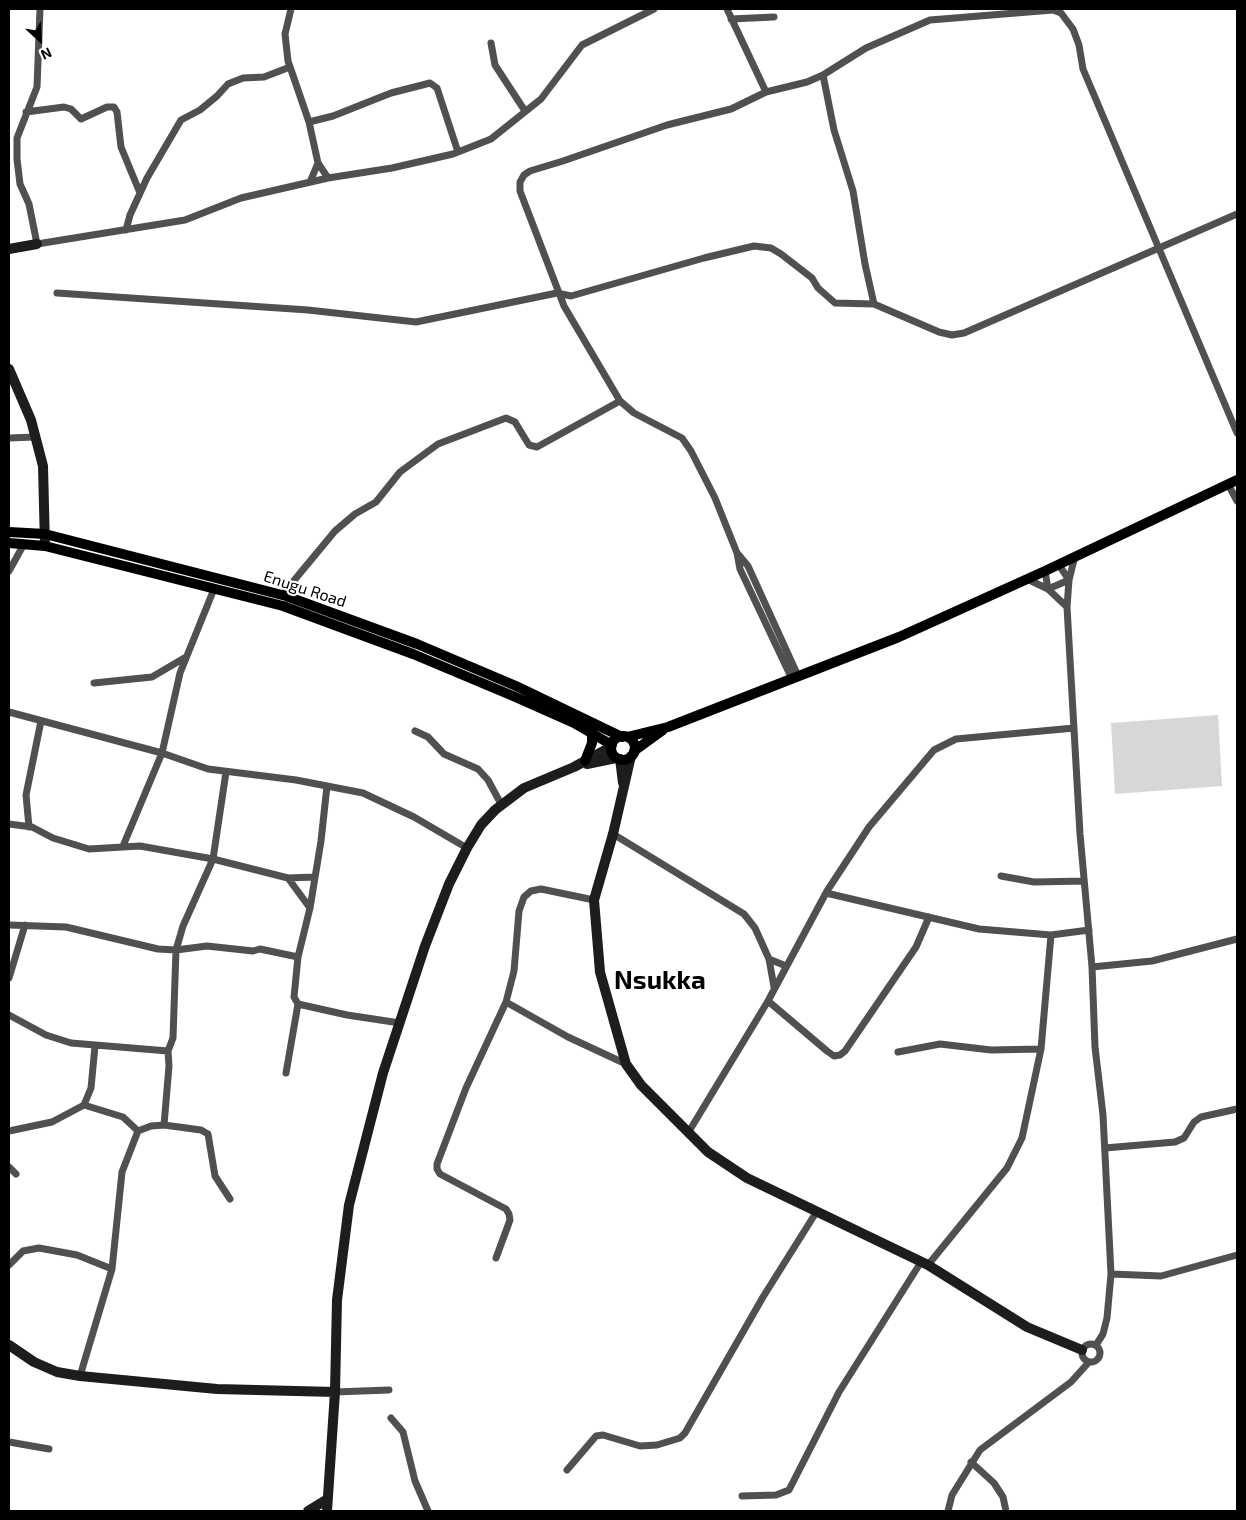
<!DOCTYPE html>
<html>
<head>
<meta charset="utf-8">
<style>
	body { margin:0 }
	#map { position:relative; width:1246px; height:1520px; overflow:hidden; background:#fff; font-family:"Exo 2",sans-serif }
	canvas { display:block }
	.frame { position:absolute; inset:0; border:10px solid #000; pointer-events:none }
	.north { position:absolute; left:15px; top:15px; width:50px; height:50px; -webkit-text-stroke:4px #fff; paint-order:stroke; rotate:155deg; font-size:14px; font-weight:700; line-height:20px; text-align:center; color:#000 }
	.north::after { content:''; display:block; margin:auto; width:18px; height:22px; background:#000; clip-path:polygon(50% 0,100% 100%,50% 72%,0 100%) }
</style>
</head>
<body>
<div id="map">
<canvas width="1246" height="1520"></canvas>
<div class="frame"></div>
<div class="north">N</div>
</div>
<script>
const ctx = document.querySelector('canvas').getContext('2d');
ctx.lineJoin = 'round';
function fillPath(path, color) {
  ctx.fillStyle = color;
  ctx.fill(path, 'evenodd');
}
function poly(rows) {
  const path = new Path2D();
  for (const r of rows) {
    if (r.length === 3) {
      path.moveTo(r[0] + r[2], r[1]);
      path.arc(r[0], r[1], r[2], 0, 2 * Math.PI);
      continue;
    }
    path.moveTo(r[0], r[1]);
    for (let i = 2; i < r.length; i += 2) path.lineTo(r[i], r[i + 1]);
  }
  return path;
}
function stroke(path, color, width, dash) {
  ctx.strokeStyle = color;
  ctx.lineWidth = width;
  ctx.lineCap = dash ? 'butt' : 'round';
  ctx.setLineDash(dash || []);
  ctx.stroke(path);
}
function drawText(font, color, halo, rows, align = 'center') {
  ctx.font = font + ' "Exo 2",sans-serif';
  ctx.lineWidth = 4;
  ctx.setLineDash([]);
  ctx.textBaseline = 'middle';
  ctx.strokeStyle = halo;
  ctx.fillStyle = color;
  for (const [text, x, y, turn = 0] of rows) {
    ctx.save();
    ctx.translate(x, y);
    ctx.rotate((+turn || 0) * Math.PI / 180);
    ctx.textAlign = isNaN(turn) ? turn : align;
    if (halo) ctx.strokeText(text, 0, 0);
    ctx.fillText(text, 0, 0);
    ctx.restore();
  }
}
fillPath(poly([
	[1218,715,1222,786,1115,794,1111,723]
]), '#d7d7d7');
stroke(poly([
	[40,9,37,87,17,138,17,159,20,184,29,204,37,244,185,220,241,198,328,178,392,168,453,154,491,139,541,99,582,45,654,9],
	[291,9,285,34,288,61,309,122,318,163,328,178],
	[727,9,766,92],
	[731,19,774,17],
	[491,43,495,65,525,111],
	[823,75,834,130,853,191,865,264,874,304],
	[26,112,64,107,71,109,81,119,107,107,114,107,117,112,121,147,140,193],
	[309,122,333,116,391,93,430,83,437,88,458,152],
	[310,182,318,163],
	[126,230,130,215,147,178,181,120,200,110,217,96,228,84,243,78,264,77,290,67],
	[57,293,308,310,416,322,557,293,571,296,704,258,754,246,771,248,781,254,812,278,818,288,835,303,874,304,939,332,952,335,964,333,1237,214],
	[9,438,35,437],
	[1228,484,1237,501],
	[738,554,748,566,798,676],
	[1075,556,1069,580,1067,607,1080,834,1092,967,1095,1047,1103,1115,1111,1274,1107,1318,1103,1334,1096,1345],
	[1059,565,1069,580],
	[9,571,24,544],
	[1045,571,1048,589],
	[1027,579,1048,589,1067,607],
	[1048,589,1069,580],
	[282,595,335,531,355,514,376,502,400,472,438,444,506,418,515,422,529,445,537,447,620,401],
	[792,679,740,569,737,553,715,498,691,451,682,438,634,413,620,401,564,306,520,191,520,182,524,175,530,171,563,161,667,125,731,109,766,92,807,82,823,75,866,48,930,20,1053,10,1061,13,1073,29,1079,45,1083,69,1237,433],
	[94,683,152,677,186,657],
	[9,712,162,753,208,769,296,780,363,793,414,817,467,848],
	[415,731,428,737,444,754,478,769,488,780,501,804],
	[327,786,321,841,310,908,298,957,294,997,298,1004,347,1015,400,1023],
	[9,824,32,827,53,838,89,849,140,846,213,859,288,878,315,877],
	[29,827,26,795,41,721],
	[613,834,744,914,755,928,769,959,774,987],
	[123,846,162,753,180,673,214,589],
	[1001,876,1034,882,1084,881],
	[288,878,310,908],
	[826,893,979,929,1051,935,1089,930],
	[9,925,66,927,158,949,176,950,183,926,213,859,226,772],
	[769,959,786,966],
	[1092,967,1152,961,1237,939],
	[9,978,25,925],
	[768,1001,827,1051,834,1056,840,1055,845,1051,916,947,929,917],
	[506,1002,568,1037,626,1064],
	[9,1015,46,1035,71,1043,168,1051,173,1038,176,950,207,946,253,951,260,949,298,957],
	[898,1052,940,1044,991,1050,1041,1049],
	[286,1073,298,1004],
	[84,1105,123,1117,138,1131,151,1126,164,1125,169,1066,168,1051],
	[164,1125,201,1130,208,1134,215,1176,230,1199],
	[9,1131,52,1122,84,1105,91,1088,95,1046],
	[688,1133,768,1001,827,891,869,827,934,750,956,739,1074,728],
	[1105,1148,1175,1142,1184,1138,1194,1122,1201,1117,1237,1109],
	[9,1167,16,1174],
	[496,1258,510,1220,509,1214,506,1209,440,1174,437,1169,437,1164,466,1088,506,1002,514,971,519,911,524,897,531,891,541,889,594,900],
	[9,1265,23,1251,39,1248,77,1255,112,1269],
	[928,1265,1007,1168,1022,1138,1041,1049,1051,935],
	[1111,1274,1161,1276,1237,1255],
	[1091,1353,9],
	[80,1376,112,1269,122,1172,138,1131],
	[335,1392,389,1390],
	[391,1418,403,1432,415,1481,428,1511],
	[9,1442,49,1449],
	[971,1462,994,1483,1003,1497,1006,1511],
	[567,1470,596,1436,603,1435,640,1446,657,1445,680,1438,685,1433,763,1297,817,1211],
	[742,1496,776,1495,789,1490,839,1392,921,1262],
	[948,1511,952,1495,980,1450,1071,1382,1089,1362]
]), '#505050', 7);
stroke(poly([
	[9,249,37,244],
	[9,369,31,420,43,466,45,546],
	[631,756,613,834,594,900,600,972,626,1064,641,1085,708,1152,747,1178,928,1265,1027,1327,1082,1350],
	[620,759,623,783],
	[587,764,616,758],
	[9,1345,34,1362,57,1372,80,1376,217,1389,335,1392],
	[308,1511,326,1500],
	[327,1511,335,1392,337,1300,349,1205,383,1073,425,946,449,884,467,848,481,825,495,810,524,788,574,767,611,747]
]), '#1d1d1d', 10);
stroke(poly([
	[9,532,45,534,286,596,417,644,516,686,622,737],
	[9,543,45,546,283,606,413,654,513,696,574,723,612,745],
	[623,748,12],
	[627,737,668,727,899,637,1045,571,1237,480],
	[634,751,663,730],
	[585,761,592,743,592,733]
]), '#000', 10);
drawText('16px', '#000', '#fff', [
	["Enugu Road",305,589,18]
]);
drawText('bold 26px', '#000', '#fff', [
	["Nsukka",660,980]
]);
</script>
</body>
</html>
